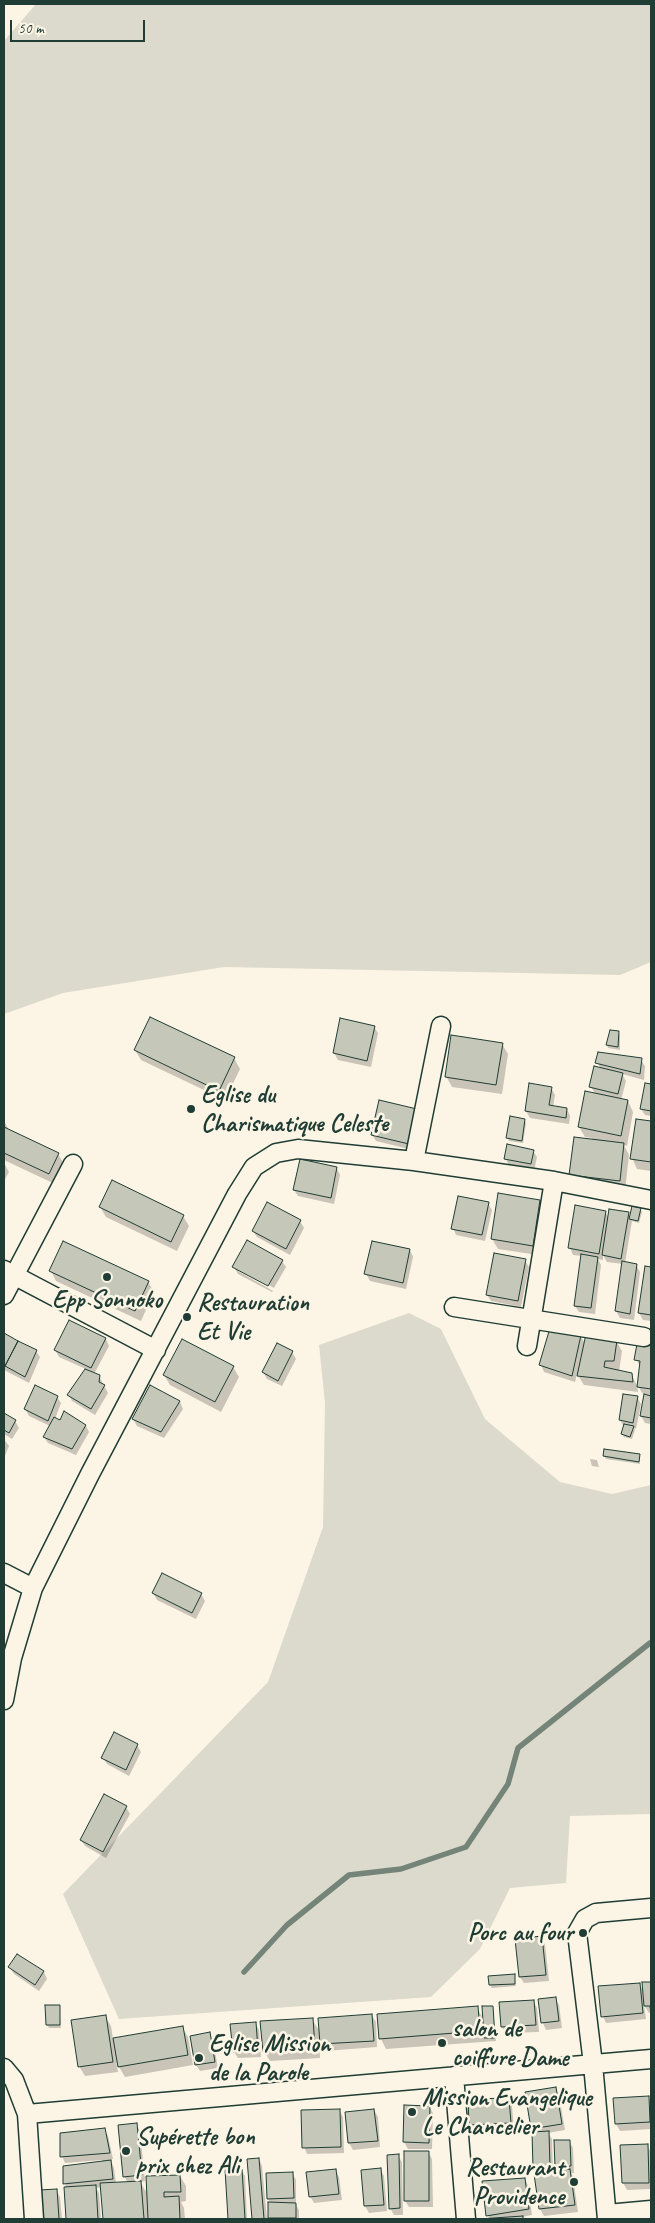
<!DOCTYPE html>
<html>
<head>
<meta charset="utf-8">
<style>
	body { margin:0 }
	#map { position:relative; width:655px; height:2223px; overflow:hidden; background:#fcf5e5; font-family:Caveat,sans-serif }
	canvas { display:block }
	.frame { position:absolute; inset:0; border:5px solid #1f3d34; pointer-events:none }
	.scale { position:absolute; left:10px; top:20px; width:135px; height:22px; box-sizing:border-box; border:2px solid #1f3d34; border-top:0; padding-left:6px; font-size:15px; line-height:18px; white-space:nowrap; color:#1f3d34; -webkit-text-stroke:4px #fcf5e5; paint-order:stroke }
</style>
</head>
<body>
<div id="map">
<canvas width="655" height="2223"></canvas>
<div class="frame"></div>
<div class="scale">50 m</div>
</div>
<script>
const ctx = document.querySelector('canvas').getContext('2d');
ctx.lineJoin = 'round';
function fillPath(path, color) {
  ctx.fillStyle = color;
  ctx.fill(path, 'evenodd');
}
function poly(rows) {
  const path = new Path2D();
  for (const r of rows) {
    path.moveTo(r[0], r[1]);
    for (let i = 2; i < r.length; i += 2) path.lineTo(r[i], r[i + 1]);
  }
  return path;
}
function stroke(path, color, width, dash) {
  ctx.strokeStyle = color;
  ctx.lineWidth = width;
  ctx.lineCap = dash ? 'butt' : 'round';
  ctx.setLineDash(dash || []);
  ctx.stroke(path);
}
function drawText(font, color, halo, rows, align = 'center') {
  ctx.font = font + ' Caveat,sans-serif';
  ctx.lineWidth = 5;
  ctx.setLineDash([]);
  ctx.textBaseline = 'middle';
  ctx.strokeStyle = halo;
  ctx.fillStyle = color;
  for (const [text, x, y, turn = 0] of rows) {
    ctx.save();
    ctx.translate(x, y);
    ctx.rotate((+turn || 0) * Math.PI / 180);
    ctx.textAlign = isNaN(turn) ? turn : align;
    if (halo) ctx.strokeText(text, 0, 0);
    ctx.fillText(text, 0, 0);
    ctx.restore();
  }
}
fillPath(poly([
	[36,4,651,4,651,962,620,975,224,967,63,993,4,1014,4,41],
	[409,1313,441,1329,485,1419,560,1482,612,1494,651,1485,651,1814,570,1816,566,1883,510,1888,480,1949,431,1997,119,2019,63,1894,268,1682,323,1527,325,1403,319,1345]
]), '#dcdacc');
fillPath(poly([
	[374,1027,378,1033,371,1067,338,1060,334,1053],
	[619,1033,620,1036,620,1050,608,1048,607,1045],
	[502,1044,508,1054,502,1094,452,1087,446,1076],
	[135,1050,234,1058,240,1069,225,1100,141,1060],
	[641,1060,645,1066,644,1080,622,1074,626,1081,621,1100,628,1101,633,1112,627,1146,624,1145,629,1155,625,1191,576,1184,570,1174,592,1138,585,1137,579,1127,596,1095,591,1087,601,1069,597,1062],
	[646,1084,651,1085,651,1116,645,1115,641,1109],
	[530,1085,551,1088,555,1095,553,1107,567,1109,570,1116,569,1124,530,1118,526,1111],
	[416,1110,413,1150,376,1141,372,1135],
	[524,1120,526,1123,523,1143,509,1141,508,1138],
	[637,1120,651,1122,651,1171,637,1169,632,1158],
	[4,1121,9,1130,58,1154,64,1164,55,1184,4,1160],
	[533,1151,537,1157,534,1171,509,1166,506,1159],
	[4,1163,9,1172,4,1181],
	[337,1169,340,1175,334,1204,298,1196,294,1190],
	[539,1201,545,1211,538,1255,498,1249,492,1239],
	[488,1204,492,1210,485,1241,456,1235,453,1228],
	[100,1207,183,1216,189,1226,177,1251,106,1217],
	[640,1209,642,1212,639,1223,632,1221,625,1263,636,1265,640,1272,634,1320,620,1318,616,1311,623,1264,607,1262,603,1255,603,1260,598,1259,601,1265,595,1314,579,1312,575,1306,582,1256,573,1255,570,1248,605,1212,609,1218,628,1214,631,1218],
	[300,1221,304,1228,290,1255,257,1237,253,1231],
	[410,1250,413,1257,406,1289,370,1281,366,1274],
	[282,1261,286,1267,274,1288,238,1268,238,1271,273,1291,272,1292,238,1274,234,1267],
	[525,1261,529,1267,521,1307,491,1301,487,1295],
	[646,1267,651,1268,651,1321,643,1320,639,1313],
	[51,1271,148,1282,154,1292,141,1321,56,1281],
	[70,1322,106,1339,109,1346,94,1374,99,1376,108,1393,95,1415,72,1401,69,1395,86,1369,59,1357,55,1350],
	[4,1334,36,1351,40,1357,29,1383,4,1370],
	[580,1336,585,1343,616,1341,622,1351,619,1372,631,1375,637,1385,638,1392,584,1385,577,1374,575,1382,544,1372,541,1365],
	[638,1345,651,1348,651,1424,645,1423,641,1416,645,1394,642,1393,638,1386,640,1366,636,1359],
	[292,1352,296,1359,282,1386,267,1379,263,1372],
	[233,1367,239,1377,221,1412,170,1385,164,1375],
	[150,1386,180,1402,183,1409,164,1438,137,1426,133,1419],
	[57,1397,61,1403,55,1419,61,1422,65,1413,86,1426,89,1432,76,1455,48,1443,44,1437,50,1426,29,1416,25,1409],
	[637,1397,641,1404,636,1429,634,1428,635,1430,632,1439,624,1437,622,1434,624,1427,620,1420],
	[4,1415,15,1421,19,1428,12,1439,4,1434],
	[4,1439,9,1446,4,1458],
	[639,1455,640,1464,606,1459,604,1456],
	[590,1459,597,1460,599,1467,592,1466],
	[153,1593,201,1594,205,1601,196,1619,157,1600],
	[137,1745,141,1752,129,1776,107,1764,103,1758],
	[126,1807,130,1814,106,1858,85,1846,81,1840],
	[541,1938,545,1944,549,1981,524,1983,520,1977],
	[17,1955,44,1972,47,1979,39,1991,14,1974,10,1967],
	[514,1976,516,1986,492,1988,490,1985],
	[643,1983,651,1983,651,2012,649,2013,644,2005,646,2019,606,2023,603,2016,639,1984,644,1992],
	[555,1998,559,2005,562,2028,546,2030,543,2023,540,2000],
	[533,2001,537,2008,539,2032,506,2033,502,2027],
	[59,2006,61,2028,49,2028,47,2025],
	[493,2007,496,2041,386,2049,381,2039,378,2016,477,2008,484,2020],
	[105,2016,111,2026,113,2039,182,2027,188,2037,193,2065,125,2077,116,2062,118,2072,85,2076,79,2066],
	[372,2016,376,2022,377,2047,325,2051,319,2041,320,2058,270,2061,264,2051,312,2019,320,2032],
	[255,2023,259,2030,261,2057,238,2058,234,2052],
	[209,2034,213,2040,218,2068,200,2071,196,2065],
	[555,2088,559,2095,565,2130,548,2133,552,2139,553,2173,559,2172,556,2166,569,2141,573,2148,574,2173,571,2173,573,2177,578,2212,544,2216,540,2209,536,2175,538,2174,534,2168,533,2133,535,2133,532,2128],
	[648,2097,651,2103,651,2129,620,2131,616,2124],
	[509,2099,512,2106,514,2130,474,2131,471,2125],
	[429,2107,433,2113,432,2149,408,2149,404,2142],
	[339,2110,343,2117,344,2153,307,2154,304,2147],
	[374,2110,378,2117,380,2147,353,2150,349,2143,346,2113],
	[136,2125,140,2131,145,2181,140,2182,148,2195,180,2176,186,2186,186,2201,181,2202,184,2208,185,2219,104,2219,102,2187,96,2188,99,2193,101,2219,68,2219,64,2167,102,2162,102,2160,65,2163,62,2156,104,2129,108,2136,113,2159,110,2159,114,2168,116,2184,128,2183,124,2176],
	[647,2146,651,2152,651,2189,627,2190,623,2183],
	[428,2152,432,2159,433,2207,409,2207,405,2201],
	[398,2156,402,2162,403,2215,394,2215,390,2208],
	[259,2159,262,2166,267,2219,253,2219,249,2160],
	[380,2169,384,2176,387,2211,369,2213,365,2206,362,2171],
	[227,2170,241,2170,245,2176,247,2219,229,2219],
	[335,2170,339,2177,342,2200,314,2203,310,2196],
	[292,2173,296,2180,296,2205,299,2210,299,2219,270,2219,271,2203,268,2199],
	[525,2179,528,2186,532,2215,522,2217,523,2219,489,2219,484,2182],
	[56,2190,60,2197,62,2219,43,2219,41,2191]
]), '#0003');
stroke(poly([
	[244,1972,287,1925,349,1875,401,1869,466,1847,508,1784,518,1748,650,1643]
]), '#758479', 5.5);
const building = poly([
	[150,1017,235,1057,219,1091,134,1050,150,1017],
	[340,1018,375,1026,367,1061,333,1053,340,1018],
	[610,1030,619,1031,618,1047,606,1045,610,1030],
	[451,1035,503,1043,496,1085,445,1077,451,1035],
	[598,1052,642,1058,640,1074,595,1063,598,1052],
	[594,1066,623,1073,618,1094,589,1087,594,1066],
	[529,1083,552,1087,549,1105,567,1108,566,1118,525,1111,529,1083],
	[645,1083,651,1084,651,1111,640,1109,645,1083],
	[585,1091,628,1100,621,1136,578,1127,585,1091],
	[379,1100,417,1109,409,1144,371,1135,379,1100],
	[510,1116,525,1119,522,1141,506,1138,510,1116],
	[636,1119,651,1121,651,1162,630,1159,636,1119],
	[4,1127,59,1153,49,1174,4,1153,4,1127],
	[574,1137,624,1143,620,1181,569,1175,574,1137],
	[507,1144,534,1150,531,1164,504,1159,507,1144],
	[300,1159,337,1167,331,1198,293,1190,300,1159],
	[112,1180,184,1215,171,1242,99,1207,112,1180],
	[498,1193,540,1200,533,1246,491,1239,498,1193],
	[458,1196,489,1202,482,1235,451,1229,458,1196],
	[267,1202,301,1220,286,1249,252,1231,267,1202],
	[575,1205,606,1211,599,1254,568,1248,575,1205],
	[632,1206,641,1208,638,1221,629,1219,632,1206],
	[609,1209,629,1212,621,1259,602,1255,609,1209],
	[247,1240,283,1260,268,1286,232,1267,247,1240],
	[63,1241,149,1281,135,1311,49,1271,63,1241],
	[372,1241,410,1249,403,1283,364,1274,372,1241],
	[494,1253,526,1259,518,1301,486,1295,494,1253],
	[581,1254,598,1257,591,1308,574,1306,581,1254],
	[622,1261,637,1264,630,1314,615,1311,622,1261],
	[645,1266,651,1267,651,1315,638,1313,645,1266],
	[69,1320,106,1338,91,1368,54,1350,69,1320],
	[550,1328,581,1335,572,1376,539,1365,550,1328],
	[4,1333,18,1341,5,1366,4,1365,4,1333],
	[586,1334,617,1340,614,1361,605,1361,604,1367,632,1373,633,1382,577,1376,586,1334],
	[182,1339,234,1366,215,1402,163,1375,182,1339],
	[18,1341,37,1350,25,1377,5,1366,18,1341],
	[277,1343,293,1351,278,1381,262,1372,277,1343],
	[637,1344,651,1346,651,1389,637,1387,640,1361,634,1360,637,1344],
	[85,1369,100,1375,99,1382,105,1385,91,1409,67,1395,85,1369],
	[35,1385,58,1396,48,1421,24,1409,35,1385],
	[150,1385,180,1401,161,1432,132,1419,150,1385],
	[623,1394,638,1396,633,1423,619,1420,623,1394],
	[644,1394,651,1396,651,1418,640,1416,644,1394],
	[64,1411,86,1425,72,1449,43,1437,54,1417,60,1420,64,1411],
	[4,1413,16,1420,9,1433,4,1430,4,1413],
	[624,1424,634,1426,630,1437,621,1434,624,1424],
	[604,1449,640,1454,639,1462,603,1456,604,1449],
	[162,1573,202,1593,192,1613,152,1593,162,1573],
	[114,1732,138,1744,126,1770,101,1758,114,1732],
	[104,1794,127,1806,103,1852,80,1840,104,1794],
	[542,1936,546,1975,519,1977,515,1939,542,1936],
	[17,1954,44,1971,35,1985,8,1967,17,1954],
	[515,1974,515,1984,489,1985,488,1976,515,1974],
	[642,1982,651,1982,651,2014,650,2006,644,2006,642,1982],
	[640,1983,643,2013,601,2017,598,1986,640,1983],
	[556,1997,559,2021,541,2023,538,1999,556,1997],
	[534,2000,536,2025,501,2027,499,2002,534,2000],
	[45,2005,60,2005,60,2025,46,2025,45,2005],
	[478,2006,480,2031,379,2039,377,2014,478,2006],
	[482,2006,493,2006,495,2038,484,2038,482,2006],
	[372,2014,374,2041,320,2044,318,2018,372,2014],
	[106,2015,113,2062,78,2067,71,2020,106,2015],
	[313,2018,315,2048,263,2052,260,2021,313,2018],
	[256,2022,258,2050,233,2052,230,2024,256,2022],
	[183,2026,188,2055,118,2067,113,2038,183,2026],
	[210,2032,215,2062,195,2065,190,2036,210,2032],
	[556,2087,562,2124,531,2129,525,2092,556,2087],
	[649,2096,650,2122,615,2124,613,2098,649,2096],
	[509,2098,511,2123,469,2125,468,2099,509,2098],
	[404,2105,430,2106,429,2143,403,2142,404,2105],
	[340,2109,341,2147,302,2148,301,2110,340,2109],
	[374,2109,378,2141,348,2143,345,2112,374,2109],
	[137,2123,142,2175,123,2177,118,2125,137,2123],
	[105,2128,110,2153,60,2157,60,2133,105,2128],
	[549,2131,550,2168,533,2168,532,2132,549,2131],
	[554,2140,570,2140,571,2166,555,2167,554,2140],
	[648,2144,649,2183,622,2183,620,2145,648,2144],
	[404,2151,429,2151,429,2201,404,2201,404,2151],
	[399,2154,400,2208,389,2209,387,2155,399,2154],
	[259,2158,264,2219,252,2219,247,2159,259,2158],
	[111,2160,113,2179,63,2184,63,2166,111,2160],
	[381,2168,384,2205,364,2206,361,2170,381,2168],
	[225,2169,242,2169,245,2219,228,2219,225,2169],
	[336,2169,339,2194,309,2197,306,2172,336,2169],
	[570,2169,575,2205,539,2209,534,2174,570,2169],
	[293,2172,294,2198,267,2199,266,2173,293,2172],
	[180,2175,181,2192,164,2192,164,2197,179,2196,180,2219,148,2219,146,2176,180,2175],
	[525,2178,529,2209,486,2216,482,2181,525,2178],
	[141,2181,144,2219,103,2219,100,2183,141,2181],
	[96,2185,98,2219,66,2219,64,2187,96,2185],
	[57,2189,59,2219,41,2219,39,2190,57,2189],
	[268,2202,296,2203,296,2218,268,2218,268,2202],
	[523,2216,523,2219,479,2219,523,2216]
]);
fillPath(building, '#c5c7b9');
stroke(building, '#1f3d34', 1);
const minor = poly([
	[414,1161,441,1026],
	[4,1270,156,1350],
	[4,1295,73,1164],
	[454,1307,644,1337],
	[527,1346,554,1181],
	[4,1573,33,1588],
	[4,1700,12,1658,33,1588,90,1474,237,1194,254,1167,276,1153,298,1149,414,1161,554,1181,651,1200],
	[4,2068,14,2080,27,2114,34,2219],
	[454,2076,466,2219],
	[27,2114,651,2059],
	[607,2214,651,2210],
	[607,2219,593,2064,577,1933,585,1919,596,1913,651,1908]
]);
stroke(minor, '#1f3d34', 21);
stroke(minor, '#fcf5e5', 18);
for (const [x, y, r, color] of [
	[191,1109,5,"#1f3d34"],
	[107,1277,5,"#1f3d34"],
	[187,1317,5,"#1f3d34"],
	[583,1933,5,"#1f3d34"],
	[442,2043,5,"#1f3d34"],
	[199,2058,5,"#1f3d34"],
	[412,2112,5,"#1f3d34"],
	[126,2151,5,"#1f3d34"],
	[574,2182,5,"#1f3d34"]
]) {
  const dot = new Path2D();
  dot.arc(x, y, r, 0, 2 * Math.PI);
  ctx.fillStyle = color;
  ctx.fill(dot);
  stroke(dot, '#fcf5e5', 2);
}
drawText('bold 25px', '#1f3d34', '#fcf5e5', [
	["Eglise du",201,1095],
	["Charismatique Celeste",201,1124],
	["Epp Sonnoko",107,1300,"center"],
	["Restauration",197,1303],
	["Et Vie",197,1332],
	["Porc au four",573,1933,"right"],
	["salon de",452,2029],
	["coiffure Dame",452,2058],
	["Eglise Mission",209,2044],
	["de la Parole",209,2073],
	["Mission Evangelique",422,2098],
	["Le Chancelier",422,2127],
	["Supérette bon",136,2137],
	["prix chez Ali",136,2166],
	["Restaurant",564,2168,"right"],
	["Providence",564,2197,"right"]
], 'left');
</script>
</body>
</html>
